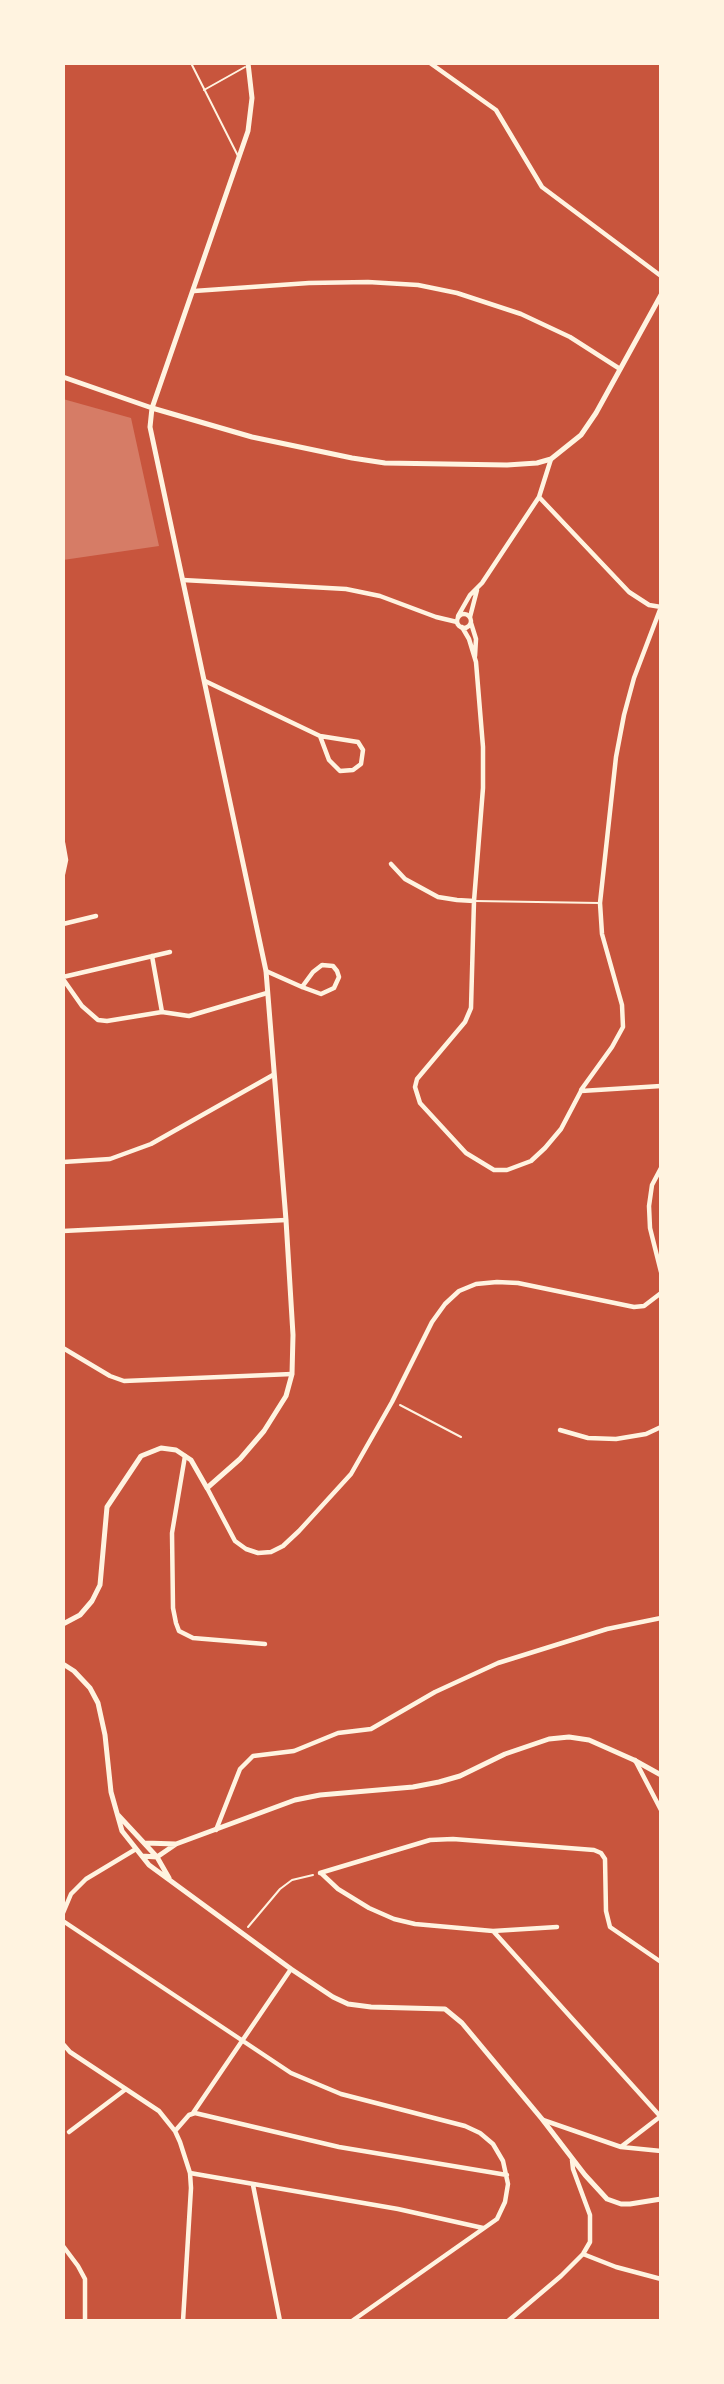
<!DOCTYPE html>
<html>
<head>
<meta charset="utf-8">
<style>
	body { margin:0 }
	#map { position:relative; width:724px; height:2384px; overflow:hidden; background:#c8553d; font-family:"Noto Sans",sans-serif }
	canvas { display:block }
	.frame { position:absolute; inset:0; border:65px solid #fff3e0; pointer-events:none }
</style>
</head>
<body>
<div id="map">
<canvas width="724" height="2384"></canvas>
<div class="frame"></div>
</div>
<script>
const ctx = document.querySelector('canvas').getContext('2d');
ctx.lineJoin = 'round';
function fillPath(path, color) {
  ctx.fillStyle = color;
  ctx.fill(path, 'evenodd');
}
function poly(rows) {
  const path = new Path2D();
  for (const r of rows) {
    if (r.length === 3) {
      path.moveTo(r[0] + r[2], r[1]);
      path.arc(r[0], r[1], r[2], 0, 2 * Math.PI);
      continue;
    }
    path.moveTo(r[0], r[1]);
    for (let i = 2; i < r.length; i += 2) path.lineTo(r[i], r[i + 1]);
  }
  return path;
}
function stroke(path, color, width, dash) {
  ctx.strokeStyle = color;
  ctx.lineWidth = width;
  ctx.lineCap = dash ? 'butt' : 'round';
  ctx.setLineDash(dash || []);
  ctx.stroke(path);
}
fillPath(poly([
	[63,399,131,418,159,546,63,560]
]), '#d67c66');
stroke(poly([
	[400,1405,461,1437],
	[248,1927,280,1889,292,1880,313,1875]
]), '#fff3e0', 2);
stroke(poly([
	[191,63,238,156],
	[204,90,245,67],
	[475,901,599,903]
]), '#fff3e0', 2);
stroke(poly([
	[430,63,496,110,542,187,661,276],
	[194,291,309,283,368,282,418,285,457,293,521,314,570,337,620,369],
	[539,497,629,592,649,605,661,607],
	[183,580,346,589,380,596,436,617,457,622],
	[464,621,7],
	[458,616,470,595,482,583,539,497,551,459],
	[470,617,477,590],
	[471,623,476,639,475,656],
	[462,627,469,639,476,662,483,747,483,788,474,901,471,1008,465,1022,417,1079,415,1087,420,1103,466,1153,494,1170,507,1170,531,1161,545,1148,561,1129,581,1091,661,1086],
	[205,681,320,736,358,742,363,750,361,764,353,770,340,771,329,760,320,736],
	[63,843,66,860,63,874],
	[391,864,405,879,438,897,457,900,474,901],
	[63,924,96,916],
	[152,956,162,1012],
	[266,971,302,987,321,994,334,988,339,977,337,971,333,966,322,965,313,972,302,987],
	[63,977,170,952],
	[63,979,82,1006,98,1020,107,1021,162,1012,189,1016,267,993],
	[581,1090,612,1047,623,1027,622,1005,602,934,600,903,616,757,624,715,634,678,661,607],
	[63,1162,110,1159,151,1144,273,1075],
	[661,1168,652,1185,649,1206,650,1228,661,1272],
	[63,1231,286,1220],
	[63,1348,110,1376,124,1381,292,1374],
	[560,1430,588,1438,616,1439,646,1434,661,1427],
	[185,1456,172,1533,173,1608,176,1623,179,1631,193,1638,265,1644],
	[207,1488,235,1541,246,1549,258,1553,271,1552,283,1546,299,1531,351,1474,392,1402,432,1322,445,1304,459,1291,476,1284,497,1282,518,1283,634,1307,644,1306,661,1293],
	[635,1760,661,1810],
	[216,1830,240,1769,253,1756,294,1751,338,1733,371,1729,435,1692,498,1663,607,1629,661,1618],
	[320,1873,430,1840,453,1839,594,1850,601,1853,605,1859,606,1911,610,1927,661,1962],
	[321,1873,338,1889,369,1908,394,1919,415,1924,493,1931,557,1927],
	[63,1913,71,1894,86,1879,136,1849],
	[63,1921,291,2073,341,2094,465,2126,480,2133,493,2144,503,2161,508,2184,505,2202,497,2219,352,2321],
	[494,1932,660,2116],
	[63,2044,70,2052,159,2111,175,2131,180,2142,190,2173,191,2188,183,2321],
	[193,2113,291,1969],
	[543,2120,621,2147,661,2151],
	[175,2131,189,2115,195,2113,339,2147,507,2175],
	[69,2132,126,2089],
	[622,2146,661,2116],
	[190,2173,398,2209,483,2228],
	[253,2185,280,2321],
	[63,2246,78,2266,85,2279,85,2321],
	[583,2254,616,2267,661,2279],
	[508,2321,561,2276,583,2254,590,2242,590,2215,573,2169,572,2160]
]), '#fff3e0', 4.5);
stroke(poly([
	[63,377,152,408,252,437,352,458,385,463,507,465,537,463,551,459,581,435,596,413,661,295],
	[63,1624,80,1615,92,1601,100,1585,107,1507,141,1456,161,1448,176,1450,191,1460,207,1488,240,1459,264,1431,286,1396,292,1374,293,1335,286,1220,266,971,150,427,152,408,248,131,252,98,248,63],
	[63,1664,74,1671,90,1688,98,1703,105,1735,111,1792,122,1831,149,1865,291,1969,333,1997,348,2004,371,2007,445,2009,462,2023,542,2119,585,2175,607,2199,621,2204,630,2204,661,2199],
	[118,1815,157,1857,169,1878],
	[145,1843,176,1844],
	[142,1856,157,1857,176,1844,295,1800,320,1795,413,1787,439,1782,460,1776,505,1754,549,1739,569,1737,589,1740,634,1760,661,1775]
]), '#fff3e0', 5);
</script>
</body>
</html>
